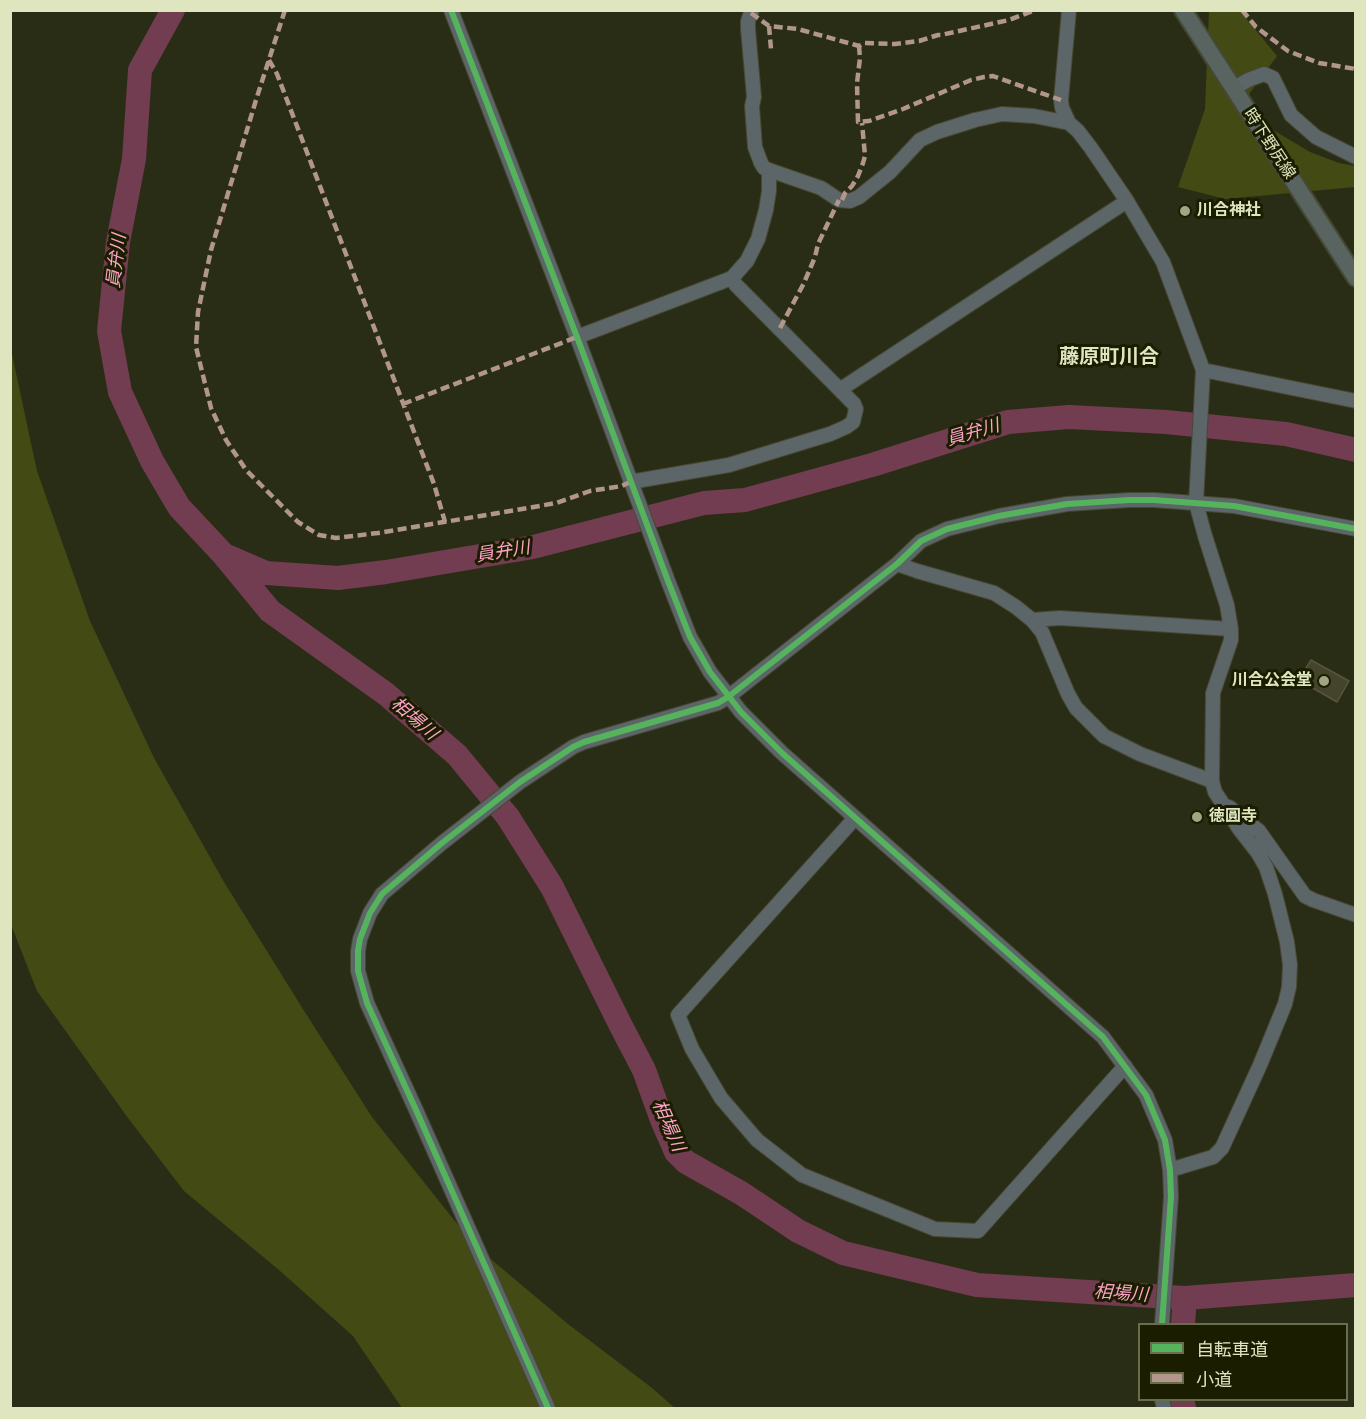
<!DOCTYPE html>
<html>
<head>
<meta charset="utf-8">
<style>
	body { margin:0 }
	#map { position:relative; width:1366px; height:1419px; overflow:hidden; background:#2a2d16; font-family:Arial,"Noto Sans JP",sans-serif }
	canvas { display:block }
	.frame { position:absolute; inset:0; border:12px solid #dfe5bf; pointer-events:none }
	.legend { position:absolute; left:1138px; top:1323px; width:210px; height:78px; box-sizing:border-box; background:#1a1d00; border:2px solid #696d4c; margin:0; padding:8px 10px; list-style:none; font-size:18px; color:#dfe5bf }
	.legend li { display:flex; align-items:center; gap:12px; height:30px }
	.legend b { width:30px; border:2px solid #696d4c }
</style>
</head>
<body>
<div id="map">
<canvas width="1366" height="1419"></canvas>
<div class="frame"></div>
<ul class="legend">
<li><b style="height:8px;background:#56b35d"></b>自転車道</li>
<li><b style="height:8px;background:#b2968c"></b>小道</li>
</ul>
</div>
<script>
const ctx = document.querySelector('canvas').getContext('2d');
ctx.lineJoin = 'round';
function fillPath(path, color) {
  ctx.fillStyle = color;
  ctx.fill(path, 'evenodd');
}
function poly(rows) {
  const path = new Path2D();
  for (const r of rows) {
    path.moveTo(r[0], r[1]);
    for (let i = 2; i < r.length; i += 2) path.lineTo(r[i], r[i + 1]);
  }
  return path;
}
function stroke(path, color, width, dash) {
  ctx.strokeStyle = color;
  ctx.lineWidth = width;
  ctx.lineCap = dash ? 'butt' : 'round';
  ctx.setLineDash(dash || []);
  ctx.stroke(path);
}
function drawText(font, color, halo, rows, align = 'center') {
  ctx.font = font + ' Arial,"Noto Sans JP",sans-serif';
  ctx.lineWidth = 6;
  ctx.setLineDash([]);
  ctx.textBaseline = 'middle';
  ctx.strokeStyle = halo;
  ctx.fillStyle = color;
  for (const [text, x, y, turn = 0] of rows) {
    ctx.save();
    ctx.translate(x, y);
    ctx.rotate((+turn || 0) * Math.PI / 180);
    ctx.textAlign = isNaN(turn) ? turn : align;
    if (halo) ctx.strokeText(text, 0, 0);
    ctx.fillText(text, 0, 0);
    ctx.restore();
  }
}
fillPath(poly([
	[1209,11,1240,11,1277,56,1238,109,1310,152,1339,163,1355,166,1355,187,1225,199,1178,187,1205,109],
	[10,345,37,471,90,621,154,758,224,882,301,1006,372,1117,474,1245,568,1324,652,1388,675,1408,402,1408,353,1336,279,1270,184,1191,128,1118,37,991,10,922]
]), '#444a14');
stroke(poly([
	[173,10,140,70,134,159,118,242,109,331,120,392,152,461,179,507,223,554,270,611,386,694,457,755,508,817,552,887,621,1026,644,1070,662,1120,676,1152,686,1162,741,1193,798,1231,843,1253,977,1285,1185,1298,1356,1285],
	[229,557,266,573,338,578,386,572,533,547,704,503,745,500,872,465,1008,422,1069,417,1166,422,1286,434,1356,450],
	[1183,1324,1185,1298],
	[1182,1400,1184,1408]
]), '#723c51', 24);
const building = poly([
	[1311,660,1349,681,1337,702,1299,680,1311,660]
]);
fillPath(building, '#44432b');
stroke(building, '#57553c', 1.5);
const minor = poly([
	[451,10,577,337,668,581,690,637,710,672,741,712,782,753,1103,1037,1146,1095,1165,1140,1170,1170,1171,1197,1162,1324],
	[752,10,748,21,748,29,754,97,752,106,755,147,761,163,764,168,769,170],
	[1069,10,1061,100,1062,108,1069,123,1078,131,1091,148,1127,201,1163,262,1203,370,1196,503,1205,536,1227,605,1231,629,1231,640,1213,693,1212,781,1215,792,1240,830,1258,853,1266,867,1275,894,1287,942,1290,965,1289,987,1285,1004,1260,1065,1222,1148,1213,1157,1170,1170],
	[1233,89,1248,80,1264,74,1273,78,1291,115,1316,137,1356,157],
	[577,337,732,278,747,261,758,239,766,210,769,191,769,170,821,188,839,200,850,201,859,197,890,172,920,140,937,132,975,120,1002,114,1034,116,1069,123],
	[1203,370,1356,401],
	[841,389,1127,201],
	[630,482,729,465,830,434,846,427,853,422,856,409,854,404,736,285,732,278],
	[897,564,917,571,994,593,1016,607,1032,620,1042,632,1068,694,1076,708,1104,736,1140,754,1212,781],
	[1032,620,1060,618,1231,629],
	[1229,807,1259,831,1305,896,1313,900,1356,915],
	[855,818,678,1015,692,1049,721,1098,757,1140,802,1175,935,1229,978,1231,1125,1066],
	[1162,1400,1164,1408],
	[548,1408,416,1110,367,1003,358,971,358,951,360,939,370,913,382,894,442,843,520,782,573,747,584,742,718,703,728,697,897,564,921,541,947,529,999,516,1067,504,1129,500,1154,500,1234,506,1356,529]
]);
const major = poly([
	[1183,10,1356,278]
]);
stroke(minor, '#454933', 16);
stroke(major, '#454933', 20);
stroke(minor, '#5c6567', 14);
stroke(major, '#596461', 16);
stroke(poly([
	[285,10,256,100,211,250,198,312,196,347,211,408,226,440,246,470,298,522,319,535,336,538,378,533,528,508,556,503,590,491,622,486,630,482],
	[1242,10,1256,27,1288,51,1319,63,1356,69],
	[751,13,769,26,798,29,859,46,864,43,895,44,919,41,938,35,941,35,1009,20,1035,10],
	[769,26,771,49],
	[859,46,860,58,857,83,858,122,869,121,903,109,971,80,984,77,993,76,1061,100],
	[269,60,277,74,434,484,445,522],
	[842,200,845,193,852,186,858,176,863,163,865,156,862,123],
	[780,328,804,283,815,257,818,244,839,200],
	[403,404,577,337]
]), '#b2968c', 4.5, [9, 4.5]);
stroke(poly([
	[451,10,577,337,668,581,690,637,710,672,741,712,782,753,1103,1037,1146,1095,1165,1140,1170,1170,1171,1197,1162,1324],
	[548,1408,416,1110,367,1003,358,971,358,951,360,939,370,913,382,894,442,843,520,782,573,747,584,742,718,703,728,697,897,564,921,541,947,529,999,516,1067,504,1129,500,1154,500,1234,506,1356,529]
]), '#56b35d', 6);
for (const [x, y, r, color] of [
	[1185,211,6,"#a0a584"],
	[1324,681,6,"#a0a584"],
	[1197,817,6,"#a0a584"]
]) {
  const dot = new Path2D();
  dot.arc(x, y, r, 0, 2 * Math.PI);
  ctx.fillStyle = color;
  ctx.fill(dot);
  stroke(dot, '#1a1d00', 2);
}
drawText('16px', '#dfe5bf', '#1a1d00', [
	["時下野尻線",1269,144,57]
]);
drawText('bold 16px', '#dfe5bf', '#1a1d00', [
	["川合神社",1197,211],
	["川合公会堂",1312,681,"right"],
	["徳圓寺",1209,817]
], 'left');
drawText('italic 18px', '#fea2c7', '#1a1d00', [
	["員弁川",117,261,-83],
	["員弁川",973,433,-16],
	["員弁川",503,552,-9],
	["相場川",414,719,41],
	["相場川",668,1126,66],
	["相場川",1121,1294,4]
]);
drawText('bold 20px', '#dfe5bf', '#1a1d00', [
	["藤原町川合",1109,357]
]);
</script>
</body>
</html>
